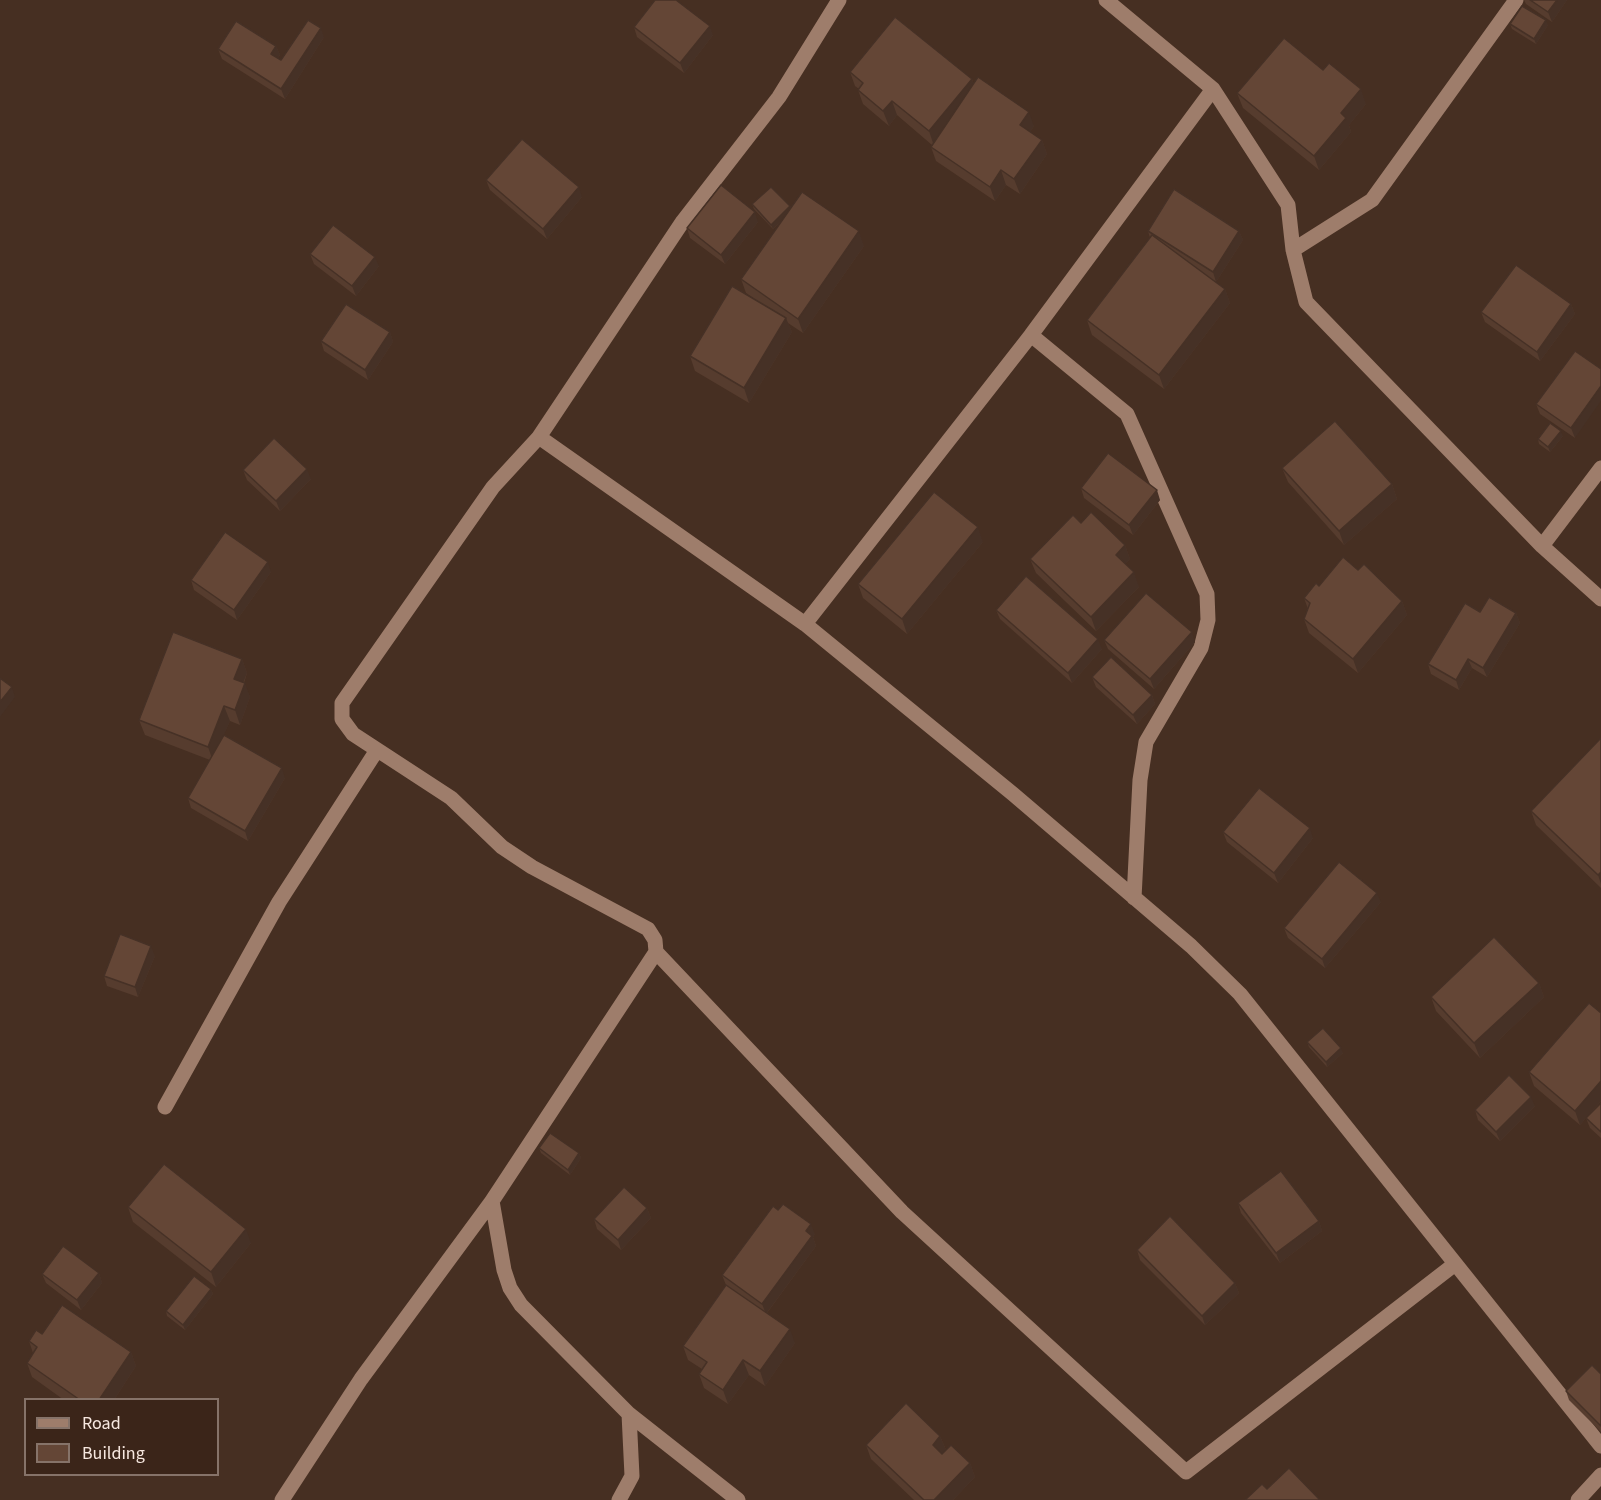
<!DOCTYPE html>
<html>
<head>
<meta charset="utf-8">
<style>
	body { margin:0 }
	#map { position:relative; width:1601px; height:1500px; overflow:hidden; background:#462f22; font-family:"Source Sans 3",sans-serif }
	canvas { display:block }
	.legend { position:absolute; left:24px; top:1398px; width:195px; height:78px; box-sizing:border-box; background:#3b2519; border:2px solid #867369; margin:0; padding:8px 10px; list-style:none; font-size:18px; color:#f7e8e0 }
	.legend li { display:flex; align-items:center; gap:12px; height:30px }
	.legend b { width:30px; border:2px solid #867369 }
</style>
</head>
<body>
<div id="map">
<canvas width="1601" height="1500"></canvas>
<ul class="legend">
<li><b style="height:8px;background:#9e7d6b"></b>Road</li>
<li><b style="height:16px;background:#644636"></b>Building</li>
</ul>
</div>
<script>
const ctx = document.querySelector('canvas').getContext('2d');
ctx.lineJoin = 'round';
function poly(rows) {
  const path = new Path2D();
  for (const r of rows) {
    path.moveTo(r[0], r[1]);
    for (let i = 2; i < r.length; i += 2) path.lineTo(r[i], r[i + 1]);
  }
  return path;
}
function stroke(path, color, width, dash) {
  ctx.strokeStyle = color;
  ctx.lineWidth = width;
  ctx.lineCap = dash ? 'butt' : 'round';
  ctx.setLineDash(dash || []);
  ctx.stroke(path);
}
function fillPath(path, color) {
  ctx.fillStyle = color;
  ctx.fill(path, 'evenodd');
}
stroke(poly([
	[1106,0,1213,89,1288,205,1293,250,1306,302,1542,546,1601,599],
	[1213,89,1031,335,805,624,1013,794,1191,946,1240,994,1601,1446],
	[1293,250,1372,200,1516,0],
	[1031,335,1127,414,1207,594,1208,620,1201,648,1146,742,1140,780,1134,898],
	[539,437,683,221,779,97,839,0],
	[1542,546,1601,468],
	[656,952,902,1212,1186,1472,1455,1264],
	[165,1107,279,902,377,750],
	[629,1414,738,1500],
	[282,1500,361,1379,492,1201],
	[619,1500,632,1476,629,1414,521,1305,510,1288,504,1270,492,1201,656,952,655,940,648,929,532,867,502,847,451,798,353,734,342,719,342,703,493,487,539,437,805,624],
	[1578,1500,1601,1475]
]), '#9e7d6b', 15);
fillPath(poly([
	[1524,0,1567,0,1552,22,1526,4],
	[1510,24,1548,25,1536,44,1512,29],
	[634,27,713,35,684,73,637,37],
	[324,37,285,99,222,59,218,49,276,46,280,55,278,58,281,60],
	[1323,70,1366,104,1349,125,1351,132,1319,170,1243,108,1237,93],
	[850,72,972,79,974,84,1034,126,1030,132,1042,140,1047,154,1020,194,1006,185,995,201,936,161,931,147,932,145,897,115,889,126,863,104,858,90,859,89,855,86],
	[486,180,582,197,547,239,490,190],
	[752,204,790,206,791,207,864,246,803,333,788,323,792,332,749,403,695,371,690,356,756,300,746,293,741,279,780,223,773,229,754,209],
	[758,222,725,264,690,238,687,228],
	[1148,231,1239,231,1243,240,1216,282,1211,279,1225,289,1230,303,1164,389,1092,335,1087,320,1150,238],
	[310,254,379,266,356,296,314,264],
	[1571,304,1575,314,1540,361,1485,322,1481,312],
	[390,332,393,342,368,380,324,351,321,341],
	[1575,351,1575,438,1540,414,1536,404],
	[1563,436,1550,452,1539,444,1538,439],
	[1282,468,1392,484,1397,499,1344,545,1288,482],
	[243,470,311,479,280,511,247,480],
	[1081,488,1160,500,1133,535,1084,498],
	[1081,523,1125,545,1130,559,1125,564,1139,587,1096,631,1036,573,1030,559],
	[983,542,907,634,863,598,858,584],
	[1358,570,1402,601,1407,615,1358,673,1309,633,1304,619,1308,609,1304,598,1319,586],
	[271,572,237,620,194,590,191,580],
	[996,610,1102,649,1072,683,1000,619],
	[1480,612,1516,613,1520,623,1487,677,1472,668,1459,690,1431,674,1428,664],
	[1104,640,1195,642,1154,689,1108,649],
	[242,659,247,673,244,683,250,697,240,725,230,721,222,738,285,778,248,841,191,808,188,798,210,760,145,735,139,720],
	[1092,677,1152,695,1155,704,1137,724,1096,687],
	[1601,738,1601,888,1536,825,1531,811],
	[1223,832,1313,838,1278,883,1227,842],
	[1381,902,1325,968,1288,938,1284,928],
	[155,956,138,997,107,986,104,976],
	[1539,983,1544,997,1480,1058,1436,1011,1431,997],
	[1601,1013,1601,1101,1589,1116,1601,1103,1601,1138,1590,1128,1586,1118,1580,1125,1534,1086,1529,1072],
	[1307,1042,1343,1053,1327,1067,1309,1047],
	[1535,1106,1500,1141,1478,1120,1475,1110],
	[539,1148,579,1153,581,1158,570,1175,541,1153],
	[1238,1203,1319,1221,1322,1231,1280,1263,1241,1213],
	[128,1207,251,1243,216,1287,133,1222],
	[647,1208,651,1218,621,1250,597,1229,594,1219],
	[815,1234,813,1237,816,1246,767,1313,795,1343,765,1386,749,1375,728,1404,704,1388,699,1374,702,1369,688,1360,683,1346,726,1285,722,1275],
	[1137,1250,1235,1283,1239,1293,1205,1325,1140,1260],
	[99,1273,102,1283,81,1310,46,1283,42,1274],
	[211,1289,213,1294,185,1330,167,1316,166,1311],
	[42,1334,131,1352,136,1366,114,1400,64,1400,32,1377,27,1363,33,1353,29,1341],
	[1601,1374,1601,1432,1569,1400,1566,1391],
	[940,1436,946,1450,970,1463,975,1477,953,1500,914,1500,871,1459,866,1445]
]), '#563c2e');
fillPath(poly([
	[1557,0,1567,0,1552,22,1548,12],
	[1546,20,1548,25,1536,44,1534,39],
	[710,26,713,35,684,73,680,63],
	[321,28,324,37,285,99,281,89],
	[276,46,280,55,274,63,271,54],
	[972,79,977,94,934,146,929,131],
	[1361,89,1366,104,1349,125,1351,132,1319,170,1314,156,1341,113],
	[892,101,897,115,889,126,883,111],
	[1029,112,1034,126,1025,140,1020,125],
	[1042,140,1047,154,1020,194,1014,179],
	[1001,170,1006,185,995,201,990,187],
	[579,187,582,197,547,239,543,229],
	[790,206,792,211,773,229,771,225],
	[755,212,758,222,725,264,721,255],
	[859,231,864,246,803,333,798,319],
	[1239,231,1243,240,1216,282,1213,272],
	[375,257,379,266,356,296,352,286],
	[1225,289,1230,303,1164,389,1159,375],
	[1571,304,1575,314,1540,361,1537,352],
	[786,318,792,332,749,403,744,388],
	[390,332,393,342,368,380,365,370],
	[1601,386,1601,401,1575,438,1571,428],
	[1561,431,1563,436,1550,452,1548,447],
	[307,469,311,479,280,511,276,501],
	[1392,484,1397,499,1344,545,1339,531],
	[1157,490,1160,500,1133,535,1129,525],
	[978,527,983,542,907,634,902,619],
	[1125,545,1130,559,1121,569,1116,555],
	[268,562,271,572,237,620,234,610],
	[1134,572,1139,587,1096,631,1091,617],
	[1402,601,1407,615,1358,673,1353,659],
	[1516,613,1520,623,1487,677,1483,668],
	[1192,632,1195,642,1154,689,1150,679],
	[1098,639,1102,649,1072,683,1068,673],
	[242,659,247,673,239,693,234,679],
	[1468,659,1472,668,1459,690,1456,680],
	[245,683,250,697,240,725,235,710],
	[12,687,15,697,0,717,0,702],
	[1152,695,1155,704,1137,724,1133,715],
	[224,706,230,721,213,761,208,747],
	[282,768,285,778,248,841,245,831],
	[1310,828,1313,838,1278,883,1274,873],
	[1601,872,1601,884,1598,875],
	[1377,893,1381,902,1325,968,1322,959],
	[151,946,155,956,138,997,135,987],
	[1539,983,1544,997,1480,1058,1474,1043],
	[1341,1048,1343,1053,1327,1067,1326,1062],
	[1601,1081,1601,1101,1580,1125,1575,1111],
	[1531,1097,1535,1106,1500,1141,1496,1132],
	[579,1153,581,1158,570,1175,568,1170],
	[647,1208,651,1218,621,1250,618,1240],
	[1319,1221,1322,1231,1280,1263,1276,1253],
	[811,1224,815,1234,813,1237,816,1246,766,1314,762,1304],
	[246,1229,251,1243,216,1287,211,1272],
	[99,1273,102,1283,81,1310,77,1300],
	[1235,1283,1239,1293,1205,1325,1202,1316],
	[211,1289,213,1294,185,1330,183,1325],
	[790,1329,795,1343,765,1386,760,1371],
	[131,1352,136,1366,114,1400,99,1400],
	[743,1360,749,1375,728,1404,723,1390],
	[940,1436,946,1450,938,1459,933,1445],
	[970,1463,975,1477,953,1500,934,1500]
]), '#463126');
const building = poly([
	[655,0,676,0,710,26,680,63,634,27,655,0],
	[1530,0,1557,0,1548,12,1530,0],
	[1522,6,1546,20,1534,39,1510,24,1522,6],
	[895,17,972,79,929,131,892,101,883,111,858,90,863,83,850,72,895,17],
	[308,20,321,28,281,89,218,49,236,21,276,46,271,54,281,60,308,20],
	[1284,38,1323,70,1329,63,1361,89,1341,113,1346,118,1314,156,1237,93,1284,38],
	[978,77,1029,112,1020,125,1042,140,1014,179,1001,170,990,187,931,147,978,77],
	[522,139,579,187,543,229,486,180,522,139],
	[721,185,755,212,721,255,687,228,721,185],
	[771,187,790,206,771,225,752,204,771,187],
	[1174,189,1239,231,1213,272,1148,231,1174,189],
	[802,192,859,231,798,319,741,279,802,192],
	[333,225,375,257,352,286,310,254,333,225],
	[1152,235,1225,289,1159,375,1087,320,1152,235],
	[1516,265,1571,304,1537,352,1481,312,1516,265],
	[732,286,786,318,744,388,690,356,732,286],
	[346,304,390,332,365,370,321,341,346,304],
	[1575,351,1601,369,1601,386,1571,428,1536,404,1575,351],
	[1335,421,1392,484,1339,531,1282,468,1335,421],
	[1550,423,1561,431,1548,447,1538,439,1550,423],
	[274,438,307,469,276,501,243,470,274,438],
	[1108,453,1157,490,1129,525,1081,488,1108,453],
	[934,492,978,527,902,619,858,584,934,492],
	[1091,512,1125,545,1116,555,1134,572,1091,617,1030,559,1073,515,1081,523,1091,512],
	[225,532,268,562,234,610,191,580,225,532],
	[1343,557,1358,570,1364,564,1402,601,1353,659,1304,619,1310,603,1304,598,1316,583,1319,586,1343,557],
	[1026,576,1098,639,1068,673,996,610,1026,576],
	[1146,593,1192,632,1150,679,1104,640,1146,593],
	[1489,597,1516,613,1483,668,1468,659,1456,680,1428,664,1465,603,1480,612,1489,597],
	[173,632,242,659,234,679,245,683,235,710,224,706,208,747,139,720,173,632],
	[1111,657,1152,695,1133,715,1092,677,1111,657],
	[0,678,12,687,0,702,0,678],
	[224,735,282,768,245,831,188,798,224,735],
	[1601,738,1601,872,1598,875,1531,811,1601,738],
	[1259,788,1310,828,1274,873,1223,832,1259,788],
	[1339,862,1377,893,1322,959,1284,928,1339,862],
	[120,934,151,946,135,987,104,976,120,934],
	[1494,937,1539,983,1474,1043,1431,997,1494,937],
	[1589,1003,1601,1013,1601,1081,1575,1111,1529,1072,1589,1003],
	[1323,1028,1341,1048,1326,1062,1307,1042,1323,1028],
	[1509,1075,1531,1097,1496,1132,1475,1110,1509,1075],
	[1601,1103,1601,1132,1586,1118,1601,1103],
	[550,1133,579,1153,568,1170,539,1148,550,1133],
	[164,1164,246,1229,211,1272,128,1207,164,1164],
	[1281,1171,1319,1221,1276,1253,1238,1203,1281,1171],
	[624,1187,647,1208,618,1240,594,1219,624,1187],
	[783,1204,811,1224,806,1231,812,1236,762,1304,722,1275,773,1206,778,1210,783,1204],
	[1170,1216,1235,1283,1202,1316,1137,1250,1170,1216],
	[63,1246,99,1273,77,1300,42,1274,63,1246],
	[194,1276,211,1289,183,1325,166,1311,194,1276],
	[726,1285,790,1329,760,1371,743,1360,723,1390,699,1374,707,1362,683,1346,726,1285],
	[62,1305,131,1352,99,1400,80,1400,27,1363,37,1347,29,1341,36,1330,42,1334,62,1305],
	[1592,1365,1601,1374,1601,1426,1566,1391,1592,1365],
	[906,1403,940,1436,933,1445,942,1454,951,1445,970,1463,934,1500,924,1500,866,1445,906,1403],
	[1289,1468,1320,1500,1245,1500,1262,1484,1267,1489,1289,1468]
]);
fillPath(building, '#644636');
stroke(building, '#463126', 1.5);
</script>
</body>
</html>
